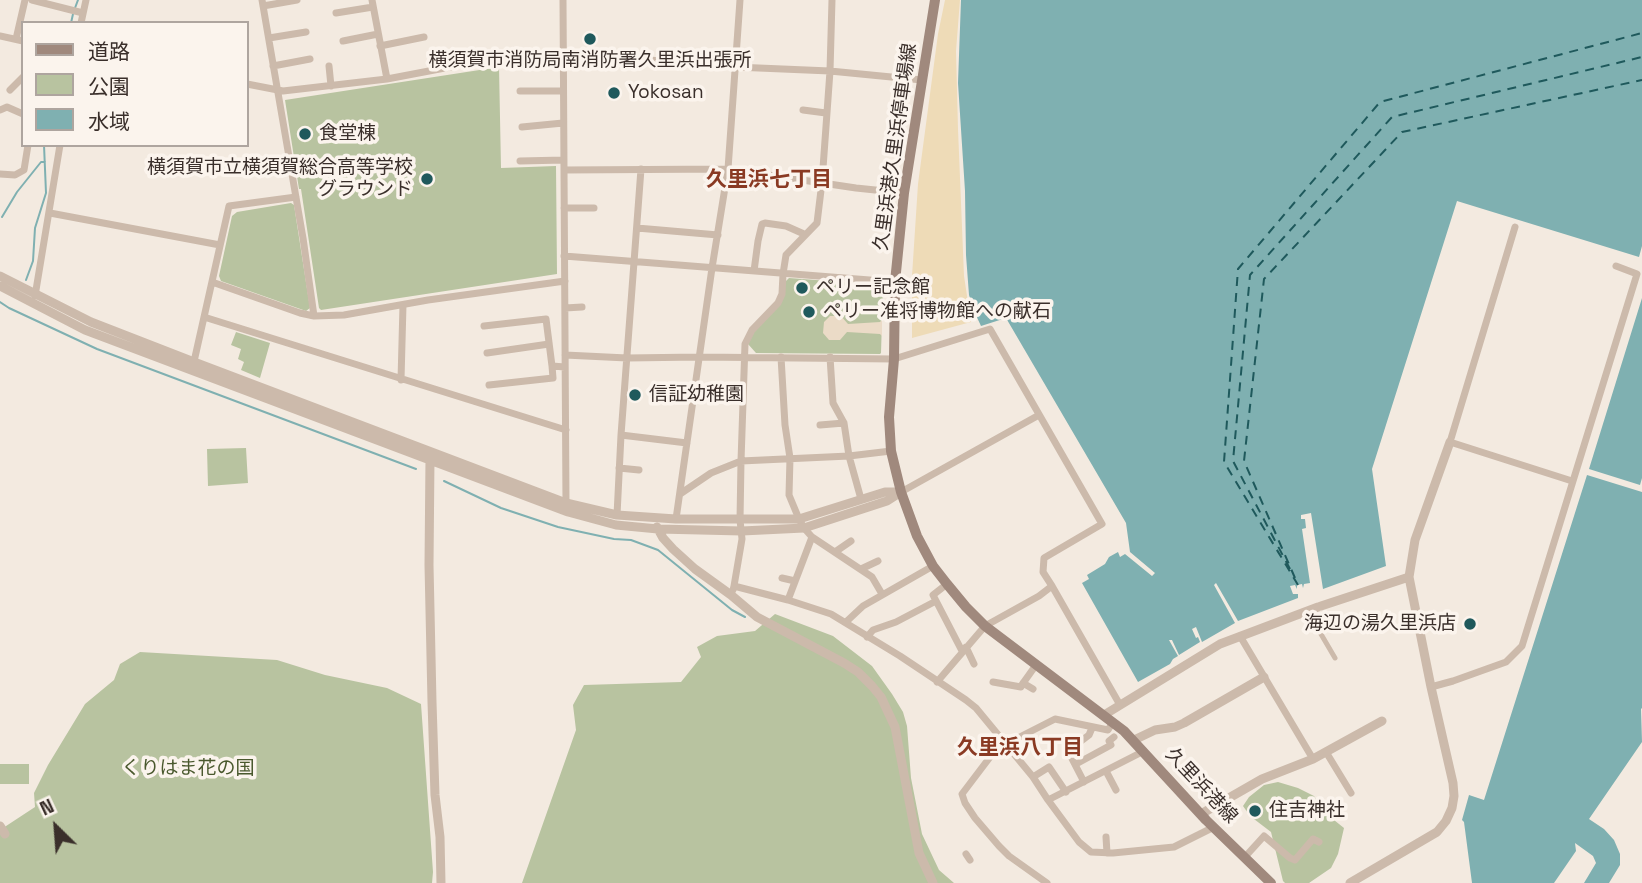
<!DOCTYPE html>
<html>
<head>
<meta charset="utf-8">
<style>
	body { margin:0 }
	#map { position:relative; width:1642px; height:883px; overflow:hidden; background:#f3eae0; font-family:"Space Grotesk","Noto Sans JP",sans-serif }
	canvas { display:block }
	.legend { position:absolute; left:21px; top:21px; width:228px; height:126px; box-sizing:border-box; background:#fbf4ed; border:2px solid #aea59f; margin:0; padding:9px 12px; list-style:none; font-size:21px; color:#3a2f2b }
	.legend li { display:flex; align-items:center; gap:14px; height:35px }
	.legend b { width:35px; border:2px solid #aea59f }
	.north { position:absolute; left:21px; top:792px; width:70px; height:70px; -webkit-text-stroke:5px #fbf4ed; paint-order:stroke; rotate:335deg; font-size:19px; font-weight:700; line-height:28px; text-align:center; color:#3a2f2b }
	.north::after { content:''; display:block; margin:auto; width:24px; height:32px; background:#3a2f2b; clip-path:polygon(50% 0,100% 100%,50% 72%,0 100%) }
</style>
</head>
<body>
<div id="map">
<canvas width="1642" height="883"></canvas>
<ul class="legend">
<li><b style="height:9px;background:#a0897d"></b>道路</li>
<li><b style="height:19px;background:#b8c3a0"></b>公園</li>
<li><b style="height:19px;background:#7fb0b1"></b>水域</li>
</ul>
<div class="north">N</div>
</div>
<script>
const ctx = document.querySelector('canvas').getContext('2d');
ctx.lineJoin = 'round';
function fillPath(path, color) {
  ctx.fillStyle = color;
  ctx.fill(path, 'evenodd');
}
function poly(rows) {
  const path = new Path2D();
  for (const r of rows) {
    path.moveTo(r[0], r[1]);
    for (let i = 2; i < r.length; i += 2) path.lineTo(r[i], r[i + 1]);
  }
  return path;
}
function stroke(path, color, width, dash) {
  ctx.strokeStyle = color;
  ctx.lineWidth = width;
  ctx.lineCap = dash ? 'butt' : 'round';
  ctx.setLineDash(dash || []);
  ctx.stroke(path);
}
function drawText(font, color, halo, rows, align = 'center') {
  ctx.font = font + ' "Space Grotesk","Noto Sans JP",sans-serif';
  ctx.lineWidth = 7;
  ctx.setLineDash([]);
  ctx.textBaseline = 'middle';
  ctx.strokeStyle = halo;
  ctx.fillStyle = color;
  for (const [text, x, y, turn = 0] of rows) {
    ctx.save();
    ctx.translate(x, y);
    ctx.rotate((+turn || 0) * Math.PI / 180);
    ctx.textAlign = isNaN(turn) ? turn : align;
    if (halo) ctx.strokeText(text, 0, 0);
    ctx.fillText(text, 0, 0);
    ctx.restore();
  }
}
fillPath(poly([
	[499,67,501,168,556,166,557,274,321,310,319,308,301,189,299,189,285,100],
	[291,203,294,205,310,308,306,311,221,281,219,276,232,216,237,212],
	[789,278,882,285,883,287,881,353,880,354,756,353,748,344,754,332,780,305,785,282],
	[236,332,270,343,260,378,241,370,244,362,238,359,241,349,231,345],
	[246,448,248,483,208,486,207,449],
	[775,614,833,636,872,666,892,694,903,712,907,726,911,778,922,834,939,870,954,883,522,883,576,730,573,705,584,685,681,682,701,657,697,647,717,636,755,631],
	[140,652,277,660,325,675,387,688,421,704,433,872,432,883,0,883,0,830,35,807,34,793,48,765,85,704,114,680,120,664],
	[0,764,29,764,29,784,0,784],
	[1278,782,1298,788,1314,796,1324,812,1344,828,1338,854,1331,868,1309,883,1285,883,1283,881,1271,832,1250,816,1243,806,1249,797,1264,785]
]), '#b8c3a0');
fillPath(poly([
	[945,0,960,0,956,51,958,129,964,276,971,322,912,338,912,276,918,184,938,34]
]), '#eedbb7');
fillPath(poly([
	[830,316,841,316,848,324,880,322,882,320,882,336,880,334,847,332,840,340,829,340,823,333,824,322]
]), '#ebdbc7');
fillPath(poly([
	[961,0,1642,0,1642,246,1639,257,1457,201,1372,469,1386,566,1323,589,1311,513,1301,515,1301,519,1305,519,1306,528,1302,529,1310,583,1304,584,1303,588,1302,584,1297,585,1297,589,1295,585,1290,586,1293,594,1298,594,1298,598,1238,621,1216,583,1214,585,1235,623,1202,642,1196,627,1192,629,1196,638,1198,637,1200,642,1179,655,1172,640,1169,640,1178,656,1173,659,1170,664,1138,682,1082,583,1089,579,1087,575,1105,564,1109,557,1118,552,1120,557,1125,554,1152,576,1155,573,1130,552,1126,523,1006,318,981,326,974,311,969,295,966,255,965,191,958,83],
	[1642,298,1642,478,1640,485,1589,469],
	[1587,475,1642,492,1642,708,1641,709,1642,742,1589,819,1604,829,1614,840,1620,854,1620,865,1609,883,1584,883,1596,863,1593,856,1575,843,1576,851,1554,883,1472,883,1464,822,1462,820,1469,795,1484,800]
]), '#7fb0b1');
stroke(poly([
	[75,8,78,0],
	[71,23,73,14],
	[2,217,17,192,41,162,45,162],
	[26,280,33,261,35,228,46,193,44,145],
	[0,302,9,308,97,349,416,469],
	[444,481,501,508,558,527,614,539,631,540,658,550,732,610,745,617]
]), '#7fb0b1', 2);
stroke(poly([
	[1290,569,1233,461,1250,275,1392,117,1642,57],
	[1295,578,1244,461,1264,279,1402,132,1642,80],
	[1298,585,1224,462,1238,269,1380,102,1642,33]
]), '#1f595c', 2, [9, 7]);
stroke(poly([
	[1318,629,1335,658]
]), '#ccbaab', 5);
stroke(poly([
	[32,0,83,13],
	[262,0,303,238,314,316],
	[372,0,387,79],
	[563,0,566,503],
	[263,6,297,0],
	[336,13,373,7],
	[81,23,86,0],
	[0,36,23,41],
	[269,38,306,32],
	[16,39,25,0],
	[343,41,378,34],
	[380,46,424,37],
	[273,66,310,59],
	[329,66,331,86],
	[247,84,283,91,387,79,492,59,563,53,735,67,830,71,922,80],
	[10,90,23,77],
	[520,91,563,91],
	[0,110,7,107,23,114],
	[803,110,826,113],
	[522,127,563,123],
	[520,161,564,160],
	[564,170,728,169,856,188,904,193],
	[0,174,15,175,24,170,28,145],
	[564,208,594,208],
	[50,213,220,245],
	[1515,227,1450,442,1572,481],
	[637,228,718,235],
	[564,256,895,282],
	[754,271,758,241,762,224,765,223,786,226,804,234],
	[212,282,300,313,314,316,344,315,428,300,565,281],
	[35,296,60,145],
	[565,308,582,307],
	[204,317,566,430],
	[484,326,546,319,552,366],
	[487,353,549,344],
	[565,355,627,358,699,357,894,359,990,329,1102,524,1044,558,1043,572,1052,586],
	[781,357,785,425,790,458,789,495,799,519,804,528,812,537,872,577,882,594],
	[830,357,833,403,844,423,849,456,861,499],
	[193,366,229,206,296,197],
	[401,380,403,305],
	[489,385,553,378,552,366,565,367],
	[820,425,844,423],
	[621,435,687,443],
	[619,468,639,470],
	[901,492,1039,415],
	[680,494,711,473,741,461,849,456,891,451],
	[617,515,621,435,641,169],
	[676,519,712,268,728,169,740,0],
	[835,552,851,541],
	[861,569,878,561],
	[782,578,795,581],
	[947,584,933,595,962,651],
	[734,586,742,539,740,520,741,461,745,344,752,330,778,303,782,294,783,274,786,255,817,223,822,182,830,71,832,0],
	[733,590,734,586,788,600,831,614,900,656,966,700,976,708,1033,777,1048,800,1079,842,1091,852,1113,853,1174,847,1214,827],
	[788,600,812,537],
	[846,622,863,606,933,566],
	[1240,636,1313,759],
	[867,637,873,630,896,622,936,601],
	[966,647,974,664],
	[937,682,985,626,1039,596,1052,586,1120,705],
	[993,682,1021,687,1023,683,1033,689],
	[1021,686,1036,665],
	[1431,687,1453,681,1506,662,1522,646,1637,274,1616,266],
	[1003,740,962,794,965,803,975,818,999,846,1009,856,1047,883],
	[1006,744,1055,719,1108,730,1113,722],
	[1326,752,1351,793],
	[1076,764,1111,745,1109,741,1114,737],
	[1106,771,1116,790],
	[1033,777,1049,767,1066,792],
	[1084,782,1068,751,1089,735,1092,728],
	[1048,800,1144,751],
	[1106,837,1107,853],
	[966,854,970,860],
	[1244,858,1264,836,1290,858,1295,860,1313,839,1319,842]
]), '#ccbaab', 7);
stroke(poly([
	[0,276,91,322,194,362,566,503,617,515,676,519,799,519,885,492,900,492],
	[0,286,85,330,568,512,616,525,658,529,742,531,804,528,887,501,901,492],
	[430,458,429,565,432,702,435,795,440,837,441,883],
	[657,527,663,538,673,549,695,569,731,595,757,617,844,663,858,672,872,686,881,697,895,727,919,853,933,883],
	[1321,606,1409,577],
	[1104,715,1220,644,1318,607],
	[1134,740,1155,730,1175,727,1184,723,1264,677],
	[1201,814,1262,779,1313,759,1382,721],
	[0,826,5,834],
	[1350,883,1437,832,1446,821,1452,808,1454,796,1453,783,1431,687,1409,577,1415,540,1450,442]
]), '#ccbaab', 9);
stroke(poly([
	[935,0,904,193,895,282,894,359,889,417,891,451,901,492,917,536,933,566,947,584,966,607,985,626,1124,731,1206,820,1271,883]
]), '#a0897d', 10);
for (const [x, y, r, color] of [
	[590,39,7,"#1f595c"],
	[614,93,7,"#1f595c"],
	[305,134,7,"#1f595c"],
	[427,179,7,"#1f595c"],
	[802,288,7,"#1f595c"],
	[809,312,7,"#1f595c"],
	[635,395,7,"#1f595c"],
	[1470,624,7,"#1f595c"],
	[1255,811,7,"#1f595c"]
]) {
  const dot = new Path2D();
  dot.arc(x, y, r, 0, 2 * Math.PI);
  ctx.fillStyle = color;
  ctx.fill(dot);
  stroke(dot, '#fbf4ed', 2.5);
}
drawText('19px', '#3a2f2b', '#fbf4ed', [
	["横須賀市消防局南消防署久里浜出張所",590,61,"center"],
	["Yokosan",628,93],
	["食堂棟",319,134],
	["横須賀市立横須賀総合高等学校",413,168,"right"],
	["グラウンド",413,190,"right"],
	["ペリー記念館",816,288],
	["ペリー准将博物館への献石",823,312],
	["信証幼稚園",649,395],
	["海辺の湯久里浜店",1456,624,"right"],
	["住吉神社",1269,811]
], 'left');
drawText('19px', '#3a2f2b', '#fbf4ed', [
	["久里浜港久里浜停車場線",896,147,-82],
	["久里浜港線",1201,786,47]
]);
drawText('19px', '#4a592e', '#fbf4ed', [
	["くりはま花の国",188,769]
]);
drawText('bold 21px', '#8a3a23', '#fbf4ed', [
	["久里浜七丁目",769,180],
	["久里浜八丁目",1020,748]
]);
</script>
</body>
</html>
